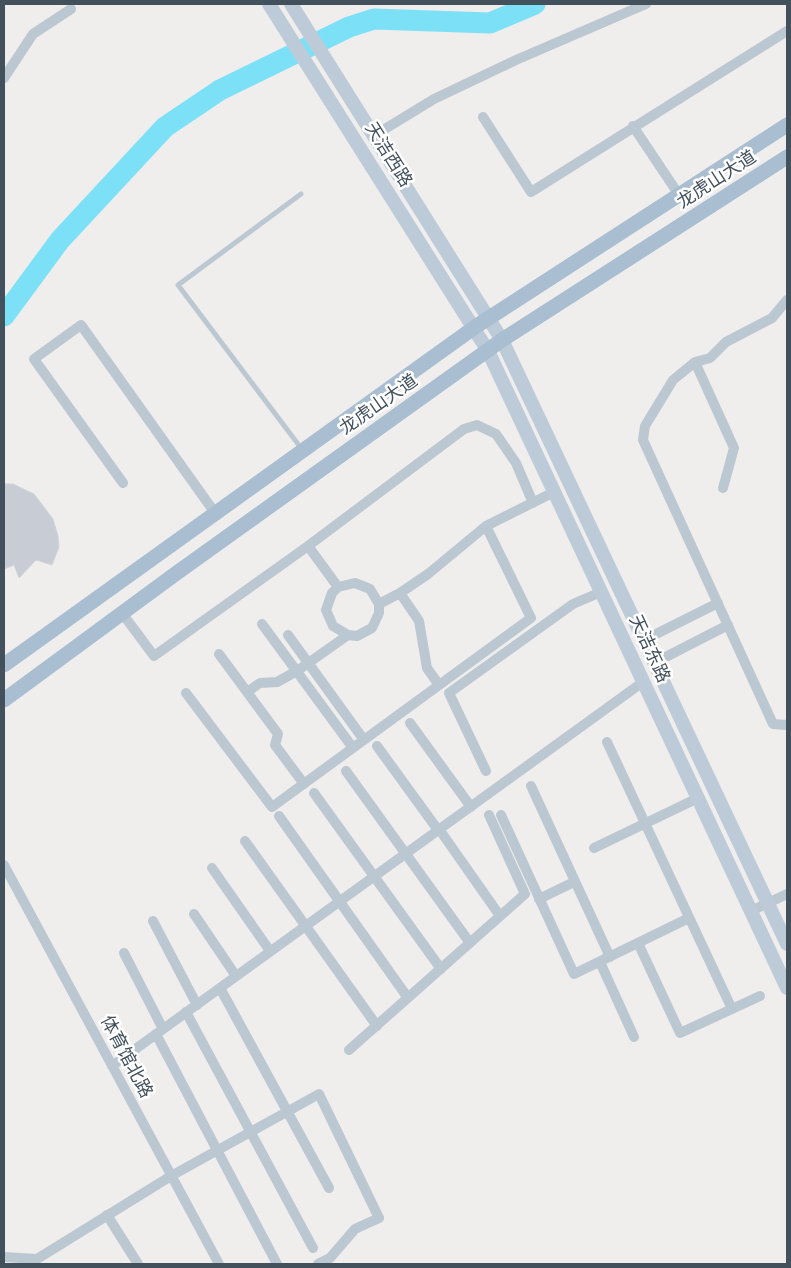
<!DOCTYPE html>
<html>
<head>
<meta charset="utf-8">
<style>
	body { margin:0 }
	#map { position:relative; width:791px; height:1268px; overflow:hidden; background:#f0eded; font-family:Arial,sans-serif }
	canvas { display:block }
	.frame { position:absolute; inset:0; border:5px solid #43515d; pointer-events:none }
</style>
</head>
<body>
<div id="map">
<canvas width="791" height="1268"></canvas>
<div class="frame"></div>
</div>
<script>
const ctx = document.querySelector('canvas').getContext('2d');
ctx.lineJoin = 'round';
function poly(rows) {
  const path = new Path2D();
  for (const r of rows) {
    path.moveTo(r[0], r[1]);
    for (let i = 2; i < r.length; i += 2) path.lineTo(r[i], r[i + 1]);
  }
  return path;
}
function stroke(path, color, width, dash) {
  ctx.strokeStyle = color;
  ctx.lineWidth = width;
  ctx.lineCap = dash ? 'butt' : 'round';
  ctx.setLineDash(dash || []);
  ctx.stroke(path);
}
function fillPath(path, color) {
  ctx.fillStyle = color;
  ctx.fill(path, 'evenodd');
}
function drawText(font, color, halo, rows, align = 'center') {
  ctx.font = font + ' Arial,"Noto Sans SC",sans-serif';
  ctx.lineWidth = 5;
  ctx.setLineDash([]);
  ctx.textBaseline = 'middle';
  ctx.strokeStyle = halo;
  ctx.fillStyle = color;
  for (const [text, x, y, turn = 0] of rows) {
    ctx.save();
    ctx.translate(x, y);
    ctx.rotate((+turn || 0) * Math.PI / 180);
    ctx.textAlign = isNaN(turn) ? turn : align;
    if (halo) ctx.strokeText(text, 0, 0);
    ctx.fillText(text, 0, 0);
    ctx.restore();
  }
}
stroke(poly([
	[4,316,60,240,165,127,220,90,349,27,374,19,490,23,535,4]
]), '#7ce1f6', 21);
const building = poly([
	[4,484,13,484,34,494,53,519,58,536,59,547,52,565,36,560,19,578,14,565,4,569,4,484]
]);
fillPath(building, '#c8ccd4');
stroke(building, '#d0d3da', 1);
stroke(poly([
	[301,194,178,285,301,448]
]), '#bbc8d1', 5);
stroke(poly([
	[4,78,33,34,71,9],
	[483,117,531,192,787,31],
	[633,126,679,195],
	[375,135,434,99,516,60,646,4],
	[787,300,772,318,726,342,710,358,695,362,673,380,645,426,643,440,773,724,787,725],
	[695,362,734,448,723,488],
	[123,483,34,359,81,325,215,513],
	[308,546,338,587],
	[400,593,428,574,486,526,554,492],
	[379,604,400,593,419,621,427,668,439,685],
	[122,613,154,656,308,546,464,429,477,425,496,434,516,463,533,503],
	[262,624,353,748],
	[288,635,364,740],
	[644,640,718,603],
	[219,654,278,734,275,745,304,784],
	[654,663,728,625],
	[247,692,260,683,277,682,297,671,348,635,357,636,372,628,379,613,379,604,370,589,355,583,338,587,332,593,326,610,333,626,348,635],
	[186,693,272,807,531,618,486,526],
	[410,723,471,807],
	[607,742,732,1009],
	[377,746,438,830],
	[346,771,470,943],
	[486,771,449,693,573,604,601,592],
	[531,786,610,957],
	[314,793,441,969],
	[501,815,574,974,689,918],
	[279,816,408,998],
	[439,829,500,916],
	[245,841,377,1026],
	[594,848,698,798],
	[4,865,219,1264],
	[212,868,270,951],
	[539,899,574,882],
	[751,911,787,894],
	[194,914,236,976],
	[153,921,197,1005],
	[638,943,680,1033,760,996],
	[124,953,163,1029],
	[600,962,634,1037],
	[220,988,329,1188],
	[186,1012,313,1248],
	[156,1034,277,1264],
	[349,1050,525,894,489,815],
	[112,1066,643,682],
	[107,1215,138,1264],
	[4,1257,37,1259,171,1176,319,1094,379,1218,355,1229,330,1258,318,1264]
]), '#bbc8d1', 10);
stroke(poly([
	[269,4,488,351,787,988],
	[291,4,502,340,787,944]
]), '#bdcbd9', 14);
stroke(poly([
	[4,665,475,327,787,125],
	[4,700,178,572,502,340,787,157]
]), '#a9bed0', 15);
drawText('18px', '#43515d', '#fff', [
	["天洁西路",388,155,58],
	["龙虎山大道",717,180,-33],
	["龙虎山大道",379,405,-35],
	["天洁东路",649,649,65],
	["体育馆北路",126,1057,62]
]);
</script>
</body>
</html>
